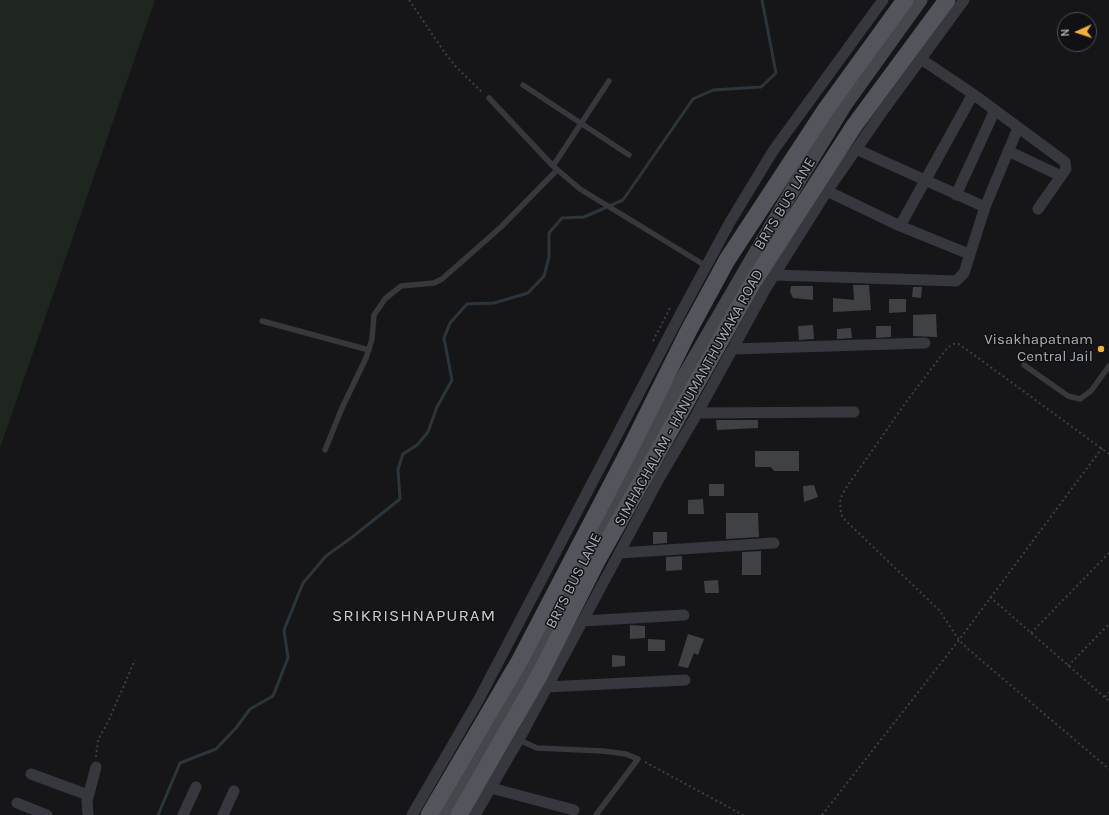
<!DOCTYPE html>
<html>
<head>
<meta charset="utf-8">
<style>
	body { margin:0 }
	#map { position:relative; width:1109px; height:815px; overflow:hidden; background:#161618; font-family:Karla,sans-serif }
	canvas { display:block }
	.north { position:absolute; left:1057px; top:12px; width:40px; height:40px; box-sizing:border-box; background:#111113; border:1px solid #4d4f55; border-radius:50%; rotate:267deg; font-size:11px; font-weight:700; line-height:16px; text-align:center; color:#a8adb8 }
	.north::after { content:''; display:block; margin:auto; width:14px; height:18px; background:#f2b134; clip-path:polygon(50% 0,100% 100%,50% 72%,0 100%) }
</style>
</head>
<body>
<div id="map">
<canvas width="1109" height="815"></canvas>
<div class="north">N</div>
</div>
<script>
const ctx = document.querySelector('canvas').getContext('2d');
ctx.lineJoin = 'round';
function fillPath(path, color) {
  ctx.fillStyle = color;
  ctx.fill(path, 'evenodd');
}
function poly(rows) {
  const path = new Path2D();
  for (const r of rows) {
    path.moveTo(r[0], r[1]);
    for (let i = 2; i < r.length; i += 2) path.lineTo(r[i], r[i + 1]);
  }
  return path;
}
function stroke(path, color, width, dash) {
  ctx.strokeStyle = color;
  ctx.lineWidth = width;
  ctx.lineCap = dash ? 'butt' : 'round';
  ctx.setLineDash(dash || []);
  ctx.stroke(path);
}
function drawText(font, color, halo, rows, align = 'center') {
  ctx.font = font + ' Karla,sans-serif';
  ctx.lineWidth = 3;
  ctx.setLineDash([]);
  ctx.textBaseline = 'middle';
  ctx.strokeStyle = halo;
  ctx.fillStyle = color;
  for (const [text, x, y, turn = 0] of rows) {
    ctx.save();
    ctx.translate(x, y);
    ctx.rotate((+turn || 0) * Math.PI / 180);
    ctx.textAlign = isNaN(turn) ? turn : align;
    if (halo) ctx.strokeText(text, 0, 0);
    ctx.fillText(text, 0, 0);
    ctx.restore();
  }
}
fillPath(poly([
	[0,0,155,0,0,448]
]), '#1e261f');
stroke(poly([
	[158,815,180,763,216,749,236,728,250,709,273,696,288,658,284,630,303,583,326,556,351,538,400,499,398,469,403,454,417,445,428,432,437,407,452,380,444,338,450,323,467,304,494,303,528,293,544,276,549,257,549,233,562,218,584,217,623,200,693,99,713,90,761,87,776,73,762,0]
]), '#2c353c', 3);
fillPath(poly([
	[853,285,869,285,871,310,833,312,833,298,854,300],
	[791,286,813,286,813,300,793,298,790,292],
	[913,287,922,287,921,298,912,297],
	[889,299,906,299,906,312,889,313],
	[936,314,937,337,913,336,913,315],
	[813,325,814,339,799,340,798,326],
	[876,326,891,326,891,337,876,338],
	[851,328,852,338,837,339,837,329],
	[716,420,758,420,758,428,717,430],
	[755,451,799,451,799,471,774,471,771,467,755,467],
	[709,484,724,484,724,496,709,496],
	[814,485,818,497,804,502,803,486],
	[703,499,704,514,688,514,688,500],
	[726,513,758,513,759,537,726,539],
	[653,532,667,532,667,543,653,544],
	[761,551,761,575,742,575,742,552],
	[682,556,682,570,666,571,666,557],
	[718,580,719,593,705,593,704,581],
	[630,625,645,626,645,638,630,639],
	[688,634,704,639,698,655,694,653,688,668,678,666],
	[648,639,665,640,665,651,648,651],
	[612,655,625,656,625,666,612,667]
]), '#404145');
stroke(poly([
	[409,0,445,53,457,68,483,93],
	[653,341,671,306],
	[1109,454,966,349,959,344,954,344,948,347,909,398,848,485,842,495,840,502,841,514,845,520,939,610,959,640,968,649,1109,769],
	[990,597,1109,701],
	[1031,633,1109,553],
	[1068,666,1109,624],
	[1105,697,1109,692],
	[96,757,98,740,108,722,135,660],
	[645,762,743,815],
	[822,815,959,640,1102,448]
]), '#3d3f44', 2, [2, 3]);
stroke(poly([
	[523,85,629,155],
	[489,98,553,166,580,189,706,266],
	[553,166,609,81],
	[262,321,369,350],
	[1024,365,1068,396,1080,399,1091,391,1109,366],
	[325,450,342,408,366,358,372,339,374,315,385,299,401,286,434,283,442,279,501,227,557,170],
	[519,740,537,748,603,751,626,754,638,759,596,815]
]), '#37383d', 5.5);
stroke(poly([
	[921,59,973,94,1065,162,1066,169,1038,209],
	[856,149,985,207],
	[1008,151,1061,176],
	[827,191,900,226,969,254],
	[956,195,995,110],
	[900,226,973,94],
	[774,275,956,281,964,273,985,207,1018,128],
	[733,349,925,343],
	[697,413,854,412],
	[619,553,774,543],
	[583,621,684,615],
	[547,687,685,680],
	[31,774,88,795],
	[491,788,574,810],
	[17,803,47,815],
	[88,815,87,801,96,767],
	[183,815,196,787],
	[223,815,234,791],
	[412,815,479,699,683,309,730,222,773,151,883,0],
	[475,815,522,734,660,477,694,419,766,288,827,191,882,112,964,0]
]), '#37383d', 11);
stroke(poly([
	[443,815,521,681,660,418,789,196,844,106,920,0]
]), '#45474d', 15);
stroke(poly([
	[429,815,520,660,631,447,689,330,727,260,826,109,905,0],
	[459,815,539,676,598,559,752,284,854,126,947,0]
]), '#53555c', 17);
for (const [x, y, r, color] of [
	[1101,349,4,"#f2b134"]
]) {
  const dot = new Path2D();
  dot.arc(x, y, r, 0, 2 * Math.PI);
  ctx.fillStyle = color;
  ctx.fill(dot);
  stroke(dot, '#111113', 1.5);
}
drawText('15px', '#a8adb8', '#111113', [
	["BRTS BUS LANE",785,204,-59],
	["SIMHACHALAM - HANUMANTHUWAKA ROAD",689,398,-61],
	["BRTS BUS LANE",574,581,-63]
]);
drawText('15px', '#a8adb8', '#111113', [
	["Visakhapatnam",1093,340],
	["Central Jail",1093,357]
], 'right');
ctx.letterSpacing = '1px';
drawText('17px', '#c9ccd4', '#111113', [
	["SRIKRISHNAPURAM",414,616]
]);
ctx.letterSpacing = '0px';
</script>
</body>
</html>
